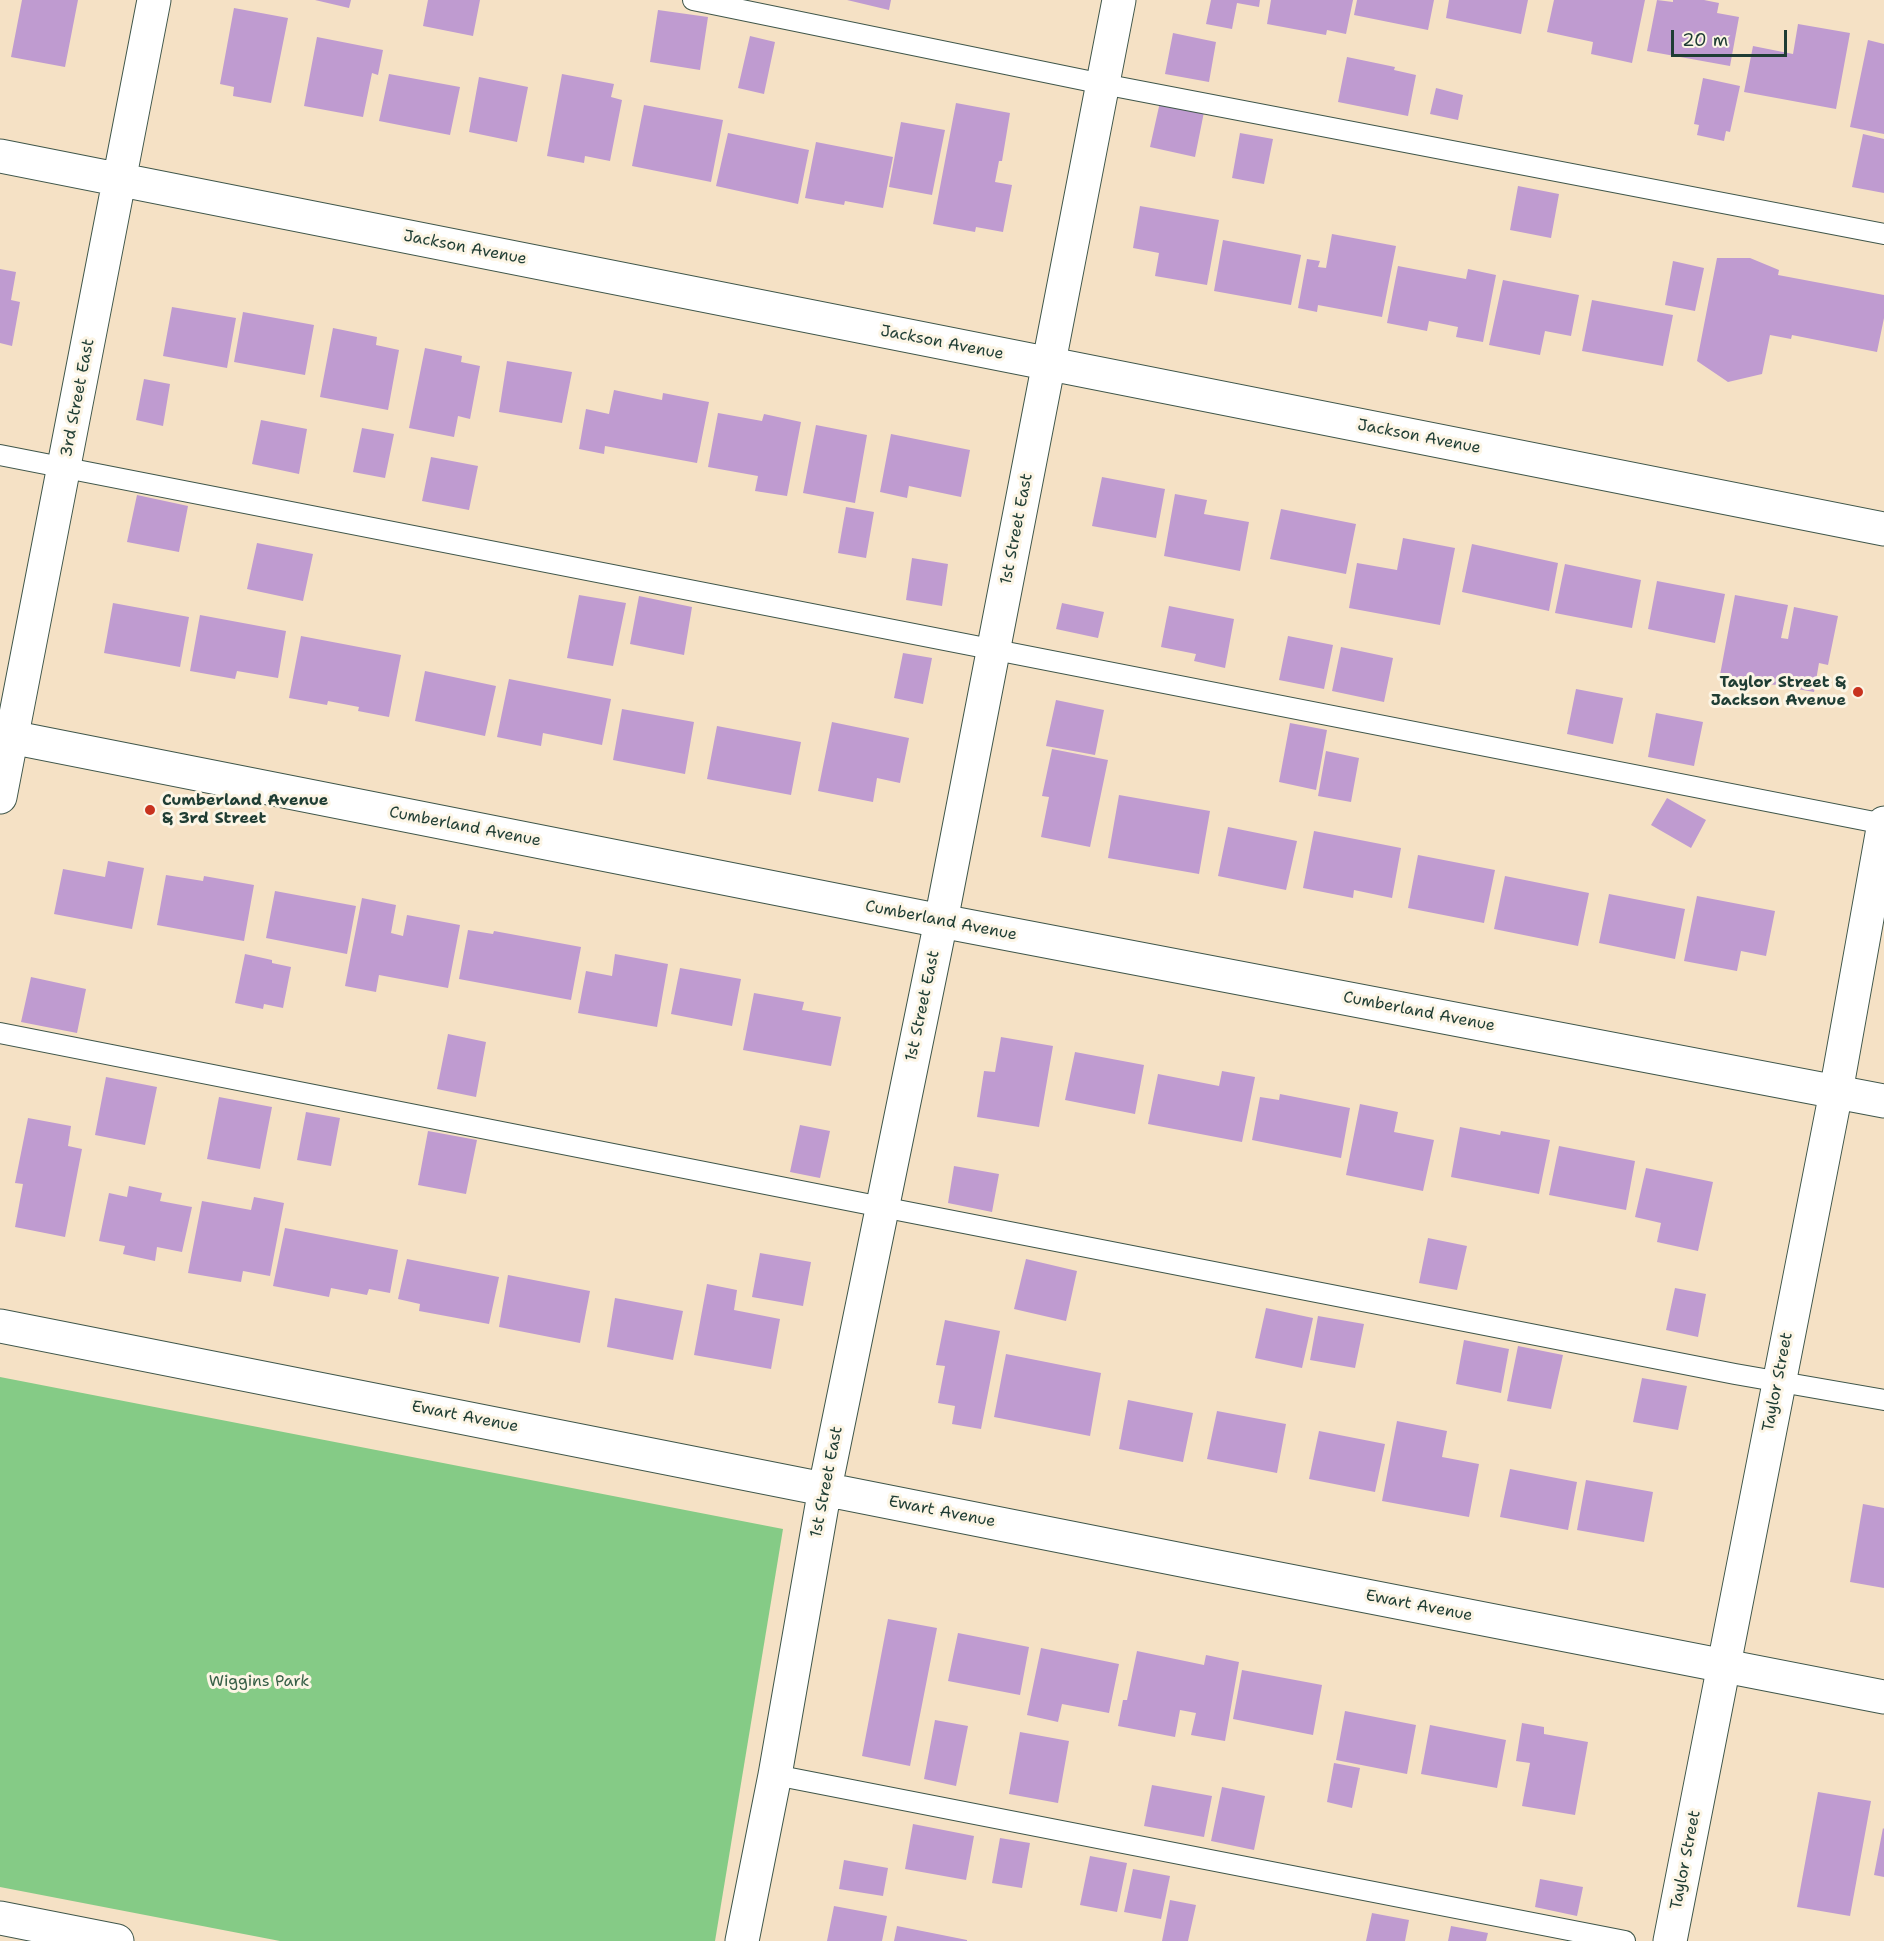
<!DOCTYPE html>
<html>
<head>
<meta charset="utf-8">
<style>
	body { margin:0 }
	#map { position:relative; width:1884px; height:1941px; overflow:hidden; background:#f5e1c5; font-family:"Shantell Sans",sans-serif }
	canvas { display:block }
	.scale { position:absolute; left:1671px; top:30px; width:116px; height:27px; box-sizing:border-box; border:3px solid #1f3d34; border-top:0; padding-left:8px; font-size:18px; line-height:21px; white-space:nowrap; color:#1f3d34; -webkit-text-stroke:4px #fcf5e5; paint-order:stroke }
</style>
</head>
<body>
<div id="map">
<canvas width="1884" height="1941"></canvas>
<div class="scale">20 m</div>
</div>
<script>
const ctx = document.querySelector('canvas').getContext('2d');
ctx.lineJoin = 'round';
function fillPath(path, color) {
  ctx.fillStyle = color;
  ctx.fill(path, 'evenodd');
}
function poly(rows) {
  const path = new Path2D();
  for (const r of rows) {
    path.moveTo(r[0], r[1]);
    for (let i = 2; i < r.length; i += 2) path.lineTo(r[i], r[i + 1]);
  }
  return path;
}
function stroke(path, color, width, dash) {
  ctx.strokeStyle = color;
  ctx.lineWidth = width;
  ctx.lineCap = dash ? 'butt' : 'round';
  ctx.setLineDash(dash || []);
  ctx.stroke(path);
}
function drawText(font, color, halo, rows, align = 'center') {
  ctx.font = font + ' "Shantell Sans",sans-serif';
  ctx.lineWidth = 6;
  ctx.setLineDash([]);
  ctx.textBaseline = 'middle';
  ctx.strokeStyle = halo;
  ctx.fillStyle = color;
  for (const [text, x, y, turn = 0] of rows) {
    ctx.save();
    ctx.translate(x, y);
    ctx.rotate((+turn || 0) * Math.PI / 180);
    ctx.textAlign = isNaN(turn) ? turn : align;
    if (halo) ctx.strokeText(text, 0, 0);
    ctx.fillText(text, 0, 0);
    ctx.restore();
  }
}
fillPath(poly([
	[0,1377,783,1529,715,1941,280,1941,0,1887]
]), '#85cb86');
fillPath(poly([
	[22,0,78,0,65,67,11,57],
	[315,0,351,0,349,8],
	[428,0,480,0,473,36,423,26],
	[847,0,891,0,889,10],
	[1211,0,1260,0,1259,7,1237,3,1232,29,1206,24],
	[1271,0,1353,0,1346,34,1327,30,1326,35,1267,24],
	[1357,0,1434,0,1428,30,1354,15],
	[1449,0,1528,0,1521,34,1446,18],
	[1554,0,1645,0,1632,63,1591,54,1593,42,1547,32],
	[1657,0,1673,2,1673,0,1704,0,1719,3,1717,13,1739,17,1730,66,1647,51],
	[234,8,288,18,271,103,233,96,234,87,220,84],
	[658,10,708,17,700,70,650,62],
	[1798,24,1850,33,1836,109,1744,92,1753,46,1793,54],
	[1173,33,1216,42,1209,82,1165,74],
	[750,36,775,42,764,94,738,88],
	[317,37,383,50,378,75,372,73,363,117,304,106],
	[1868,40,1884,44,1884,134,1850,127],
	[1347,57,1395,67,1394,70,1416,75,1408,116,1338,102],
	[389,74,460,87,450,135,379,121],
	[562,74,614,84,611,97,622,100,610,161,585,156,584,163,547,156],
	[479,77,528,87,517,142,469,132],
	[1703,78,1740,86,1730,132,1726,131,1724,141,1697,135,1699,125,1694,124],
	[1436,88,1463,95,1458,120,1430,114],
	[1160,102,1204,112,1195,157,1150,147],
	[956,103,1010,113,1002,161,999,161,995,182,1012,185,1003,232,976,227,975,232,933,224],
	[644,105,723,120,711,182,632,166],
	[901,122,945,130,932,195,889,187],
	[728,133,809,150,798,204,716,186],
	[1240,133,1273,139,1264,184,1232,178],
	[1863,134,1884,139,1884,193,1852,187],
	[816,142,893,157,883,208,845,201,844,205,805,198],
	[1518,186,1559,194,1551,238,1510,230],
	[1140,206,1219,220,1207,285,1155,276,1159,253,1133,248],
	[1332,234,1396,246,1382,317,1318,305,1317,312,1298,308,1307,259,1320,261,1318,267,1326,268],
	[1223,240,1301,255,1291,305,1214,291],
	[1717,258,1750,258,1779,270,1778,275,1884,295,1884,318,1877,352,1792,335,1791,339,1770,335,1762,374,1728,382,1697,361],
	[1673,261,1704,268,1695,311,1665,305],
	[1398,266,1466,279,1468,269,1496,275,1483,342,1456,337,1458,327,1429,321,1427,331,1387,323],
	[0,269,16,272,11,300,20,302,12,346,0,343],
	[1503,280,1579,295,1571,336,1545,331,1540,355,1489,345],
	[1592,300,1673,315,1663,366,1582,351],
	[172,307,236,318,227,368,163,356],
	[243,312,314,325,305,375,234,362],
	[333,328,377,337,376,345,399,350,388,410,320,397],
	[425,348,462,356,461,362,480,366,470,419,458,416,454,437,409,428],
	[507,361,572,372,562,423,499,412],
	[144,379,170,384,163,426,136,420],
	[614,390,662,400,663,393,709,402,697,463,605,446,604,454,579,449,586,409,609,414],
	[718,413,762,421,764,414,801,422,787,496,755,491,758,476,708,467],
	[261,420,307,429,299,474,252,464],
	[816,425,867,435,855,503,803,493],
	[362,428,394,434,385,478,353,472],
	[891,434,970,450,961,497,909,486,907,498,880,492],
	[431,457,478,466,469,510,422,501],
	[1102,477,1165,489,1156,538,1092,526],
	[1175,494,1207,500,1204,514,1249,522,1240,571,1164,556],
	[137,495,188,506,179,552,127,542],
	[846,507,874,512,866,558,838,553],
	[1281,509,1356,524,1346,574,1270,559],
	[1403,538,1455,548,1440,625,1349,608,1357,563,1397,570],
	[257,543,313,554,303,601,247,589],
	[1472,544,1558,563,1549,611,1462,592],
	[912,558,948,564,942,606,906,600],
	[1565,564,1641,580,1632,628,1555,613],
	[1657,581,1725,594,1715,643,1648,629],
	[579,595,626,603,613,666,567,658],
	[1735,595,1788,605,1781,638,1788,639,1794,607,1838,616,1828,665,1819,663,1814,692,1720,675],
	[639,596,692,607,684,655,630,644],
	[113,603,189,617,180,667,104,653],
	[1062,603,1104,612,1098,638,1056,629],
	[1169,606,1234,619,1225,668,1194,661,1196,654,1161,647],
	[200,615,286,631,278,678,237,671,235,679,190,671],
	[301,636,401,655,389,717,358,711,359,707,328,701,327,705,289,698],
	[1288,636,1333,645,1324,689,1279,680],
	[1341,647,1393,658,1384,702,1332,691],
	[903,653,932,658,923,704,894,698],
	[425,671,496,686,485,736,415,721],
	[509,679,611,699,602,745,543,733,541,746,497,737],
	[1576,689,1623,698,1613,744,1567,734],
	[1056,700,1104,710,1095,755,1046,746],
	[622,709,694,722,685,774,613,760],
	[1656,713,1703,722,1694,766,1648,757],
	[832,722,909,738,900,783,877,778,873,802,818,791],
	[1290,723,1327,730,1316,790,1279,782],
	[717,726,801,742,791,795,707,779],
	[1052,749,1108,760,1090,847,1041,837,1049,797,1042,796],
	[1326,751,1359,758,1351,802,1318,796],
	[1119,795,1210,811,1199,874,1108,858],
	[1667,798,1706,820,1691,848,1651,825],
	[1228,827,1297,841,1286,890,1218,876],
	[1314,831,1401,848,1392,898,1354,890,1353,898,1303,888],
	[1418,855,1495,870,1484,923,1408,908],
	[108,861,144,868,132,929,54,914,63,869,105,877],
	[166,875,203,881,204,876,254,885,244,941,157,925],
	[1505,876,1589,893,1578,946,1494,929],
	[275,891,356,906,347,954,266,938],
	[1609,894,1685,909,1675,959,1599,943],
	[1697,896,1775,911,1766,956,1741,951,1737,971,1684,961],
	[362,898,396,905,391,933,403,936,407,915,460,925,448,988,379,975,376,992,345,986],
	[468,930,493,934,494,931,581,947,571,1000,459,979],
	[245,954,272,960,272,963,291,967,283,1008,264,1004,263,1009,235,1003],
	[615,954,668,964,657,1027,578,1013,586,971,612,976],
	[680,968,741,979,732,1026,671,1014],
	[31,977,86,989,77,1033,21,1022],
	[754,993,804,1002,802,1010,841,1017,831,1066,743,1050],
	[448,1034,486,1042,476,1097,437,1089],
	[1001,1037,1053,1046,1039,1127,977,1117,984,1071,995,1072],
	[1075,1052,1144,1065,1135,1114,1065,1100],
	[1222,1071,1255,1077,1242,1142,1148,1124,1158,1074,1219,1086],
	[106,1077,157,1087,145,1145,95,1135],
	[1280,1094,1350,1108,1341,1158,1252,1140,1260,1097,1279,1100],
	[219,1097,272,1107,260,1169,207,1159],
	[1360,1104,1398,1112,1394,1132,1434,1140,1423,1191,1346,1175],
	[306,1112,340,1118,331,1166,297,1160],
	[28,1118,71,1126,68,1146,82,1149,65,1237,15,1227,23,1184,15,1183],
	[800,1125,830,1131,820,1178,790,1172],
	[1460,1127,1500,1135,1501,1131,1550,1140,1539,1194,1451,1177],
	[428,1131,477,1140,466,1194,418,1185],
	[1559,1146,1635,1161,1626,1210,1549,1195],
	[954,1166,999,1174,992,1212,948,1203],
	[1646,1168,1713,1182,1698,1251,1657,1242,1661,1223,1635,1217],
	[129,1186,162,1193,160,1201,192,1207,182,1252,157,1247,155,1261,123,1254,125,1246,99,1241,109,1193,127,1197],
	[254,1197,284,1203,270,1276,243,1271,241,1282,188,1273,202,1201,251,1210],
	[285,1228,398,1250,390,1293,369,1289,367,1295,331,1288,329,1297,273,1286],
	[1428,1238,1467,1246,1457,1290,1419,1283],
	[760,1253,811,1262,803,1306,752,1297],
	[407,1259,499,1277,489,1324,419,1311,420,1304,398,1299],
	[1026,1259,1077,1271,1066,1321,1014,1309],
	[508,1275,590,1291,580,1343,499,1327],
	[707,1284,737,1290,734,1310,780,1319,771,1369,694,1355],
	[1675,1288,1706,1294,1698,1337,1666,1330],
	[615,1298,683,1311,673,1360,607,1347],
	[1266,1308,1313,1318,1302,1368,1255,1358],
	[1318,1316,1364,1324,1355,1368,1310,1360],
	[945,1320,1000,1331,981,1429,952,1424,955,1406,938,1403,945,1366,936,1365],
	[1464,1340,1509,1349,1501,1393,1456,1384],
	[1518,1346,1563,1355,1551,1409,1507,1401],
	[1006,1354,1101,1373,1090,1436,994,1417],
	[1642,1378,1687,1386,1678,1430,1633,1422],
	[1128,1400,1193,1413,1183,1462,1119,1449],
	[1217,1411,1286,1424,1277,1473,1207,1459],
	[1397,1421,1447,1431,1442,1457,1479,1464,1469,1517,1382,1501],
	[1319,1431,1385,1444,1375,1492,1309,1479],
	[1510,1469,1577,1482,1568,1530,1500,1517],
	[1586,1480,1653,1492,1644,1542,1577,1530],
	[1863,1504,1884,1508,1884,1588,1850,1582],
	[888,1619,937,1628,910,1766,862,1756],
	[958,1633,1029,1647,1020,1695,948,1681],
	[1041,1648,1119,1664,1109,1713,1062,1704,1058,1722,1027,1715],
	[1137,1651,1204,1665,1206,1655,1239,1662,1225,1741,1191,1735,1196,1713,1180,1710,1175,1737,1118,1726,1123,1700,1127,1700],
	[1242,1670,1322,1685,1313,1735,1233,1719],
	[1345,1711,1416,1725,1407,1774,1336,1760],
	[935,1720,968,1726,956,1786,924,1779],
	[1522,1723,1544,1727,1544,1734,1588,1742,1575,1815,1522,1806,1530,1763,1516,1761],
	[1430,1725,1506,1740,1497,1788,1421,1774],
	[1020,1732,1069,1741,1058,1803,1009,1794],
	[1334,1763,1360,1768,1352,1808,1327,1802],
	[1152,1785,1212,1796,1204,1837,1144,1826],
	[1222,1787,1265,1796,1254,1850,1211,1841],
	[1818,1792,1871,1801,1850,1916,1797,1907],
	[913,1824,974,1836,966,1880,905,1869],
	[1883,1828,1884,1829,1884,1877,1874,1875],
	[1000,1838,1030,1843,1022,1888,992,1883],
	[1090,1856,1127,1863,1117,1912,1080,1905],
	[844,1860,888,1868,883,1896,839,1889],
	[1133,1869,1170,1876,1161,1919,1124,1912],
	[1540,1879,1583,1887,1577,1916,1535,1907],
	[1170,1900,1196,1905,1188,1941,1162,1941],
	[834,1906,887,1916,882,1941,827,1941],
	[1372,1913,1409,1920,1405,1941,1366,1941],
	[897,1926,967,1940,967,1941,894,1941],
	[1451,1926,1488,1933,1486,1941,1448,1941]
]), '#bf9bd0');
const lane = poly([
	[693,0,1103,84,1884,234],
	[0,455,1884,824],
	[0,1033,882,1207,1735,1374,1884,1400],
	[775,1775,1625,1941]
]);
const street = poly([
	[0,156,1884,529],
	[0,797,154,0],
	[0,1326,1197,1563,1884,1697],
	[742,1941,775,1775,825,1488,941,921,1119,0]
]);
const secondary = poly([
	[0,735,941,921,1884,1101],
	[0,1918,117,1941],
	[1670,1941,1836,1092,1884,823]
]);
stroke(lane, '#3f564a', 22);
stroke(street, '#3f564a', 35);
stroke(secondary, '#3f564a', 35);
stroke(lane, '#fff', 20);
stroke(street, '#fff', 33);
stroke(secondary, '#fff', 33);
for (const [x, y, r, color] of [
	[1858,692,6,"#c8321e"],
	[150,810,6,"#c8321e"]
]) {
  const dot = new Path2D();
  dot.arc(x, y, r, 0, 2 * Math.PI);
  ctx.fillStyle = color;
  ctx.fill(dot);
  stroke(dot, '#fcf5e5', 2);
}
drawText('16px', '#1f3d34', '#fcf5e5', [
	["Jackson Avenue",465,248,11],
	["Jackson Avenue",942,343,11],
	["3rd Street East",78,398,-79],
	["Jackson Avenue",1419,437,11],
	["1st Street East",1017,529,-79],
	["Cumberland Avenue",465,827,11],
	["Cumberland Avenue",941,921,11],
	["1st Street East",923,1006,-78],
	["Cumberland Avenue",1419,1012,11],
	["Taylor Street",1778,1382,-79],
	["Ewart Avenue",465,1417,11],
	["1st Street East",827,1482,-79],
	["Ewart Avenue",942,1512,11],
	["Ewart Avenue",1419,1606,11],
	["Taylor Street",1686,1860,-79]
]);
drawText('bold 16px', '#1f3d34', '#fcf5e5', [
	["Taylor Street &",1846,683],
	["Jackson Avenue",1846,701],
	["Cumberland Avenue",162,801,"left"],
	["& 3rd Street",162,819,"left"]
], 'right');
drawText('16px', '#386048', '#fcf5e5', [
	["Wiggins Park",259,1682]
]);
</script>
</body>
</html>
